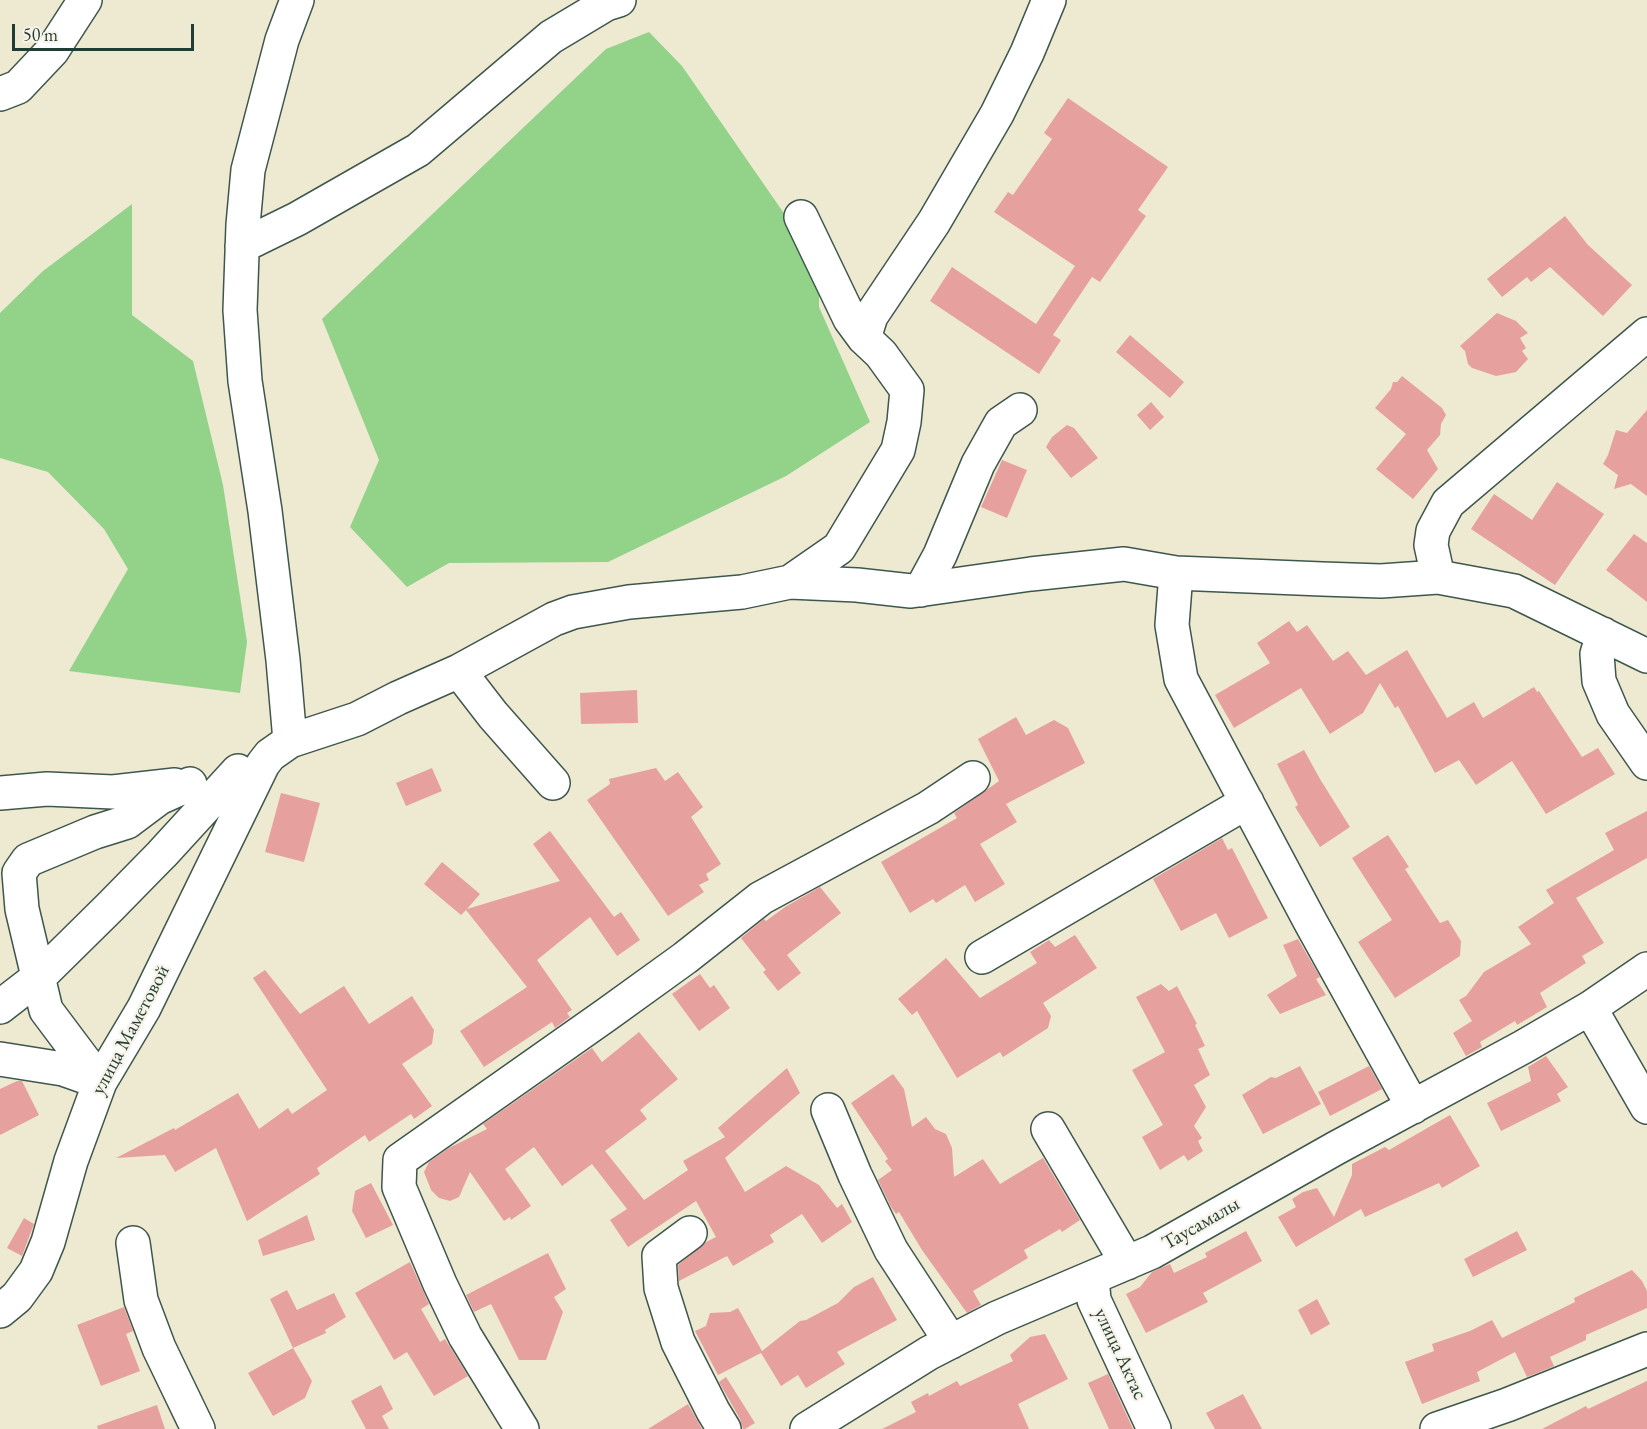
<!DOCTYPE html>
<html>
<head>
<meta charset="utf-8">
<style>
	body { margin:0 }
	#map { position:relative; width:1647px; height:1429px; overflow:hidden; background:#eee9d1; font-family:"EB Garamond",serif }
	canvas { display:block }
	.scale { position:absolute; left:12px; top:24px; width:182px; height:27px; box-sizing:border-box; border:3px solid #1f3d34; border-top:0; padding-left:8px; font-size:18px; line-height:21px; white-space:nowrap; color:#1f3d34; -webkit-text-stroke:4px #f7f3e8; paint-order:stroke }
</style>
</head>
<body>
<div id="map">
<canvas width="1647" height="1429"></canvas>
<div class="scale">50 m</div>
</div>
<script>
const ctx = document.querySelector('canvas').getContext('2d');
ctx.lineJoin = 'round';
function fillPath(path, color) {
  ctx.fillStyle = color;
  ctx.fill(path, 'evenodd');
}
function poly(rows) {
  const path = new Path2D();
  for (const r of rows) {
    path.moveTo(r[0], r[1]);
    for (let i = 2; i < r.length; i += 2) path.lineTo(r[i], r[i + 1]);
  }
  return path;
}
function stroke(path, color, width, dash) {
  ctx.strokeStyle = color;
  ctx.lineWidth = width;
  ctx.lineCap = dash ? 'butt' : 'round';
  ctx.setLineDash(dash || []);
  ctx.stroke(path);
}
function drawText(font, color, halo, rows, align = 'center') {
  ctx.font = font + ' "EB Garamond",serif';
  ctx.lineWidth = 4.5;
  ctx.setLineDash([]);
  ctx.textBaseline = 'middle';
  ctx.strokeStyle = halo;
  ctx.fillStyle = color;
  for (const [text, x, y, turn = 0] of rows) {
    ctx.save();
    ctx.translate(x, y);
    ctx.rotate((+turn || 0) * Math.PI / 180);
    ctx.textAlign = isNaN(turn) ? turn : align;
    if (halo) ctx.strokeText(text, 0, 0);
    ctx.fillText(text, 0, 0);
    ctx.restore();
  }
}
fillPath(poly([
	[649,32,682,66,819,264,819,307,870,422,786,476,608,562,449,563,407,587,350,527,379,460,322,319,606,49],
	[132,204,132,315,193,361,223,485,247,642,240,693,69,671,128,569,104,529,48,472,0,458,0,313,43,271]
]), '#92d289');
fillPath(poly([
	[1068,98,1168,167,1138,210,1146,216,1100,282,1092,277,1053,335,1061,340,1039,374,930,301,952,267,1036,324,1075,266,994,212,1008,192,1013,195,1052,139,1044,133],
	[1565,216,1588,245,1632,285,1603,316,1550,267,1531,282,1527,277,1502,297,1487,279],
	[1497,313,1516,321,1528,333,1520,338,1526,348,1522,351,1528,359,1516,372,1496,376,1472,368,1468,364,1465,351,1460,346],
	[1130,335,1184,382,1170,398,1116,352],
	[1402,376,1442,408,1446,415,1441,424,1440,435,1427,450,1438,469,1413,499,1376,469,1406,434,1375,408,1391,389,1393,382,1397,382],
	[1151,402,1164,417,1150,430,1137,415],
	[1647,410,1647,496,1631,484,1614,489,1618,475,1603,464,1608,455,1616,430,1627,433],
	[1067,425,1074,428,1098,458,1071,478,1046,447,1052,437],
	[1002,460,1027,470,1007,518,981,507],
	[1557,482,1604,514,1555,585,1471,529,1494,494,1532,520],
	[1634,534,1647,543,1647,602,1606,570],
	[1289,621,1297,632,1307,625,1333,661,1348,651,1366,675,1407,650,1447,718,1474,702,1483,718,1534,687,1537,692,1539,691,1582,757,1598,748,1615,774,1546,814,1512,761,1476,785,1459,760,1435,773,1398,706,1395,708,1380,683,1363,713,1330,734,1301,688,1234,728,1215,695,1270,663,1257,643],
	[637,690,638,723,581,724,580,693],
	[1016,717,1026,735,1054,720,1068,728,1085,763,1006,804,1017,822,980,844,1005,884,975,902,965,885,936,903,933,899,910,913,881,862,957,818,954,813,999,781,978,739],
	[1304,750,1320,779,1350,827,1320,847,1295,807,1298,805,1277,764],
	[432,768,442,791,406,806,396,783],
	[656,768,665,781,678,772,703,807,691,817,721,864,706,874,709,880,699,885,704,892,668,916,587,800,610,784,609,779],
	[281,793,320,803,304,862,265,852],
	[1647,811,1647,858,1576,898,1604,943,1582,956,1586,963,1540,993,1547,1007,1517,1025,1515,1021,1480,1042,1482,1047,1466,1056,1453,1033,1472,1021,1459,1000,1466,996,1484,972,1531,944,1518,927,1554,903,1546,890,1614,850,1605,833],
	[550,831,614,917,621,912,640,940,617,956,590,917,537,960,572,1010,567,1013,570,1017,555,1028,552,1022,484,1067,460,1031,527,987,466,910,461,915,424,884,442,862,480,894,467,909,560,881,533,844],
	[1388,835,1409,867,1405,869,1440,923,1448,920,1461,941,1460,956,1395,998,1358,942,1392,920,1352,858],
	[1222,838,1228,850,1232,848,1268,918,1229,938,1216,913,1181,931,1153,879],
	[820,887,841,913,787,955,801,973,778,991,763,972,766,970,741,938,764,919,766,921,785,907],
	[1075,935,1097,968,1043,1003,1051,1016,1048,1028,1003,1057,1000,1052,957,1078,917,1011,912,1015,898,999,946,958,980,998,1037,963,1030,952,1049,940,1055,947],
	[1298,939,1320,977,1316,979,1326,995,1280,1014,1267,995,1297,976,1283,945],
	[265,970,300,1014,344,986,369,1024,412,996,434,1030,432,1044,402,1064,432,1106,414,1119,411,1114,369,1142,365,1135,317,1168,320,1174,247,1221,216,1148,175,1172,165,1155,116,1158,174,1128,175,1130,238,1093,259,1129,288,1108,292,1114,327,1090,253,978],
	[700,974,710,988,714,985,730,1008,699,1031,672,994],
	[1161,984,1169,991,1177,986,1197,1024,1195,1025,1205,1046,1198,1049,1210,1075,1194,1085,1206,1107,1194,1126,1202,1138,1198,1141,1203,1151,1188,1161,1184,1155,1160,1170,1142,1137,1163,1125,1132,1070,1165,1052,1136,997],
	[639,1032,678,1079,640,1110,647,1119,605,1151,644,1200,688,1170,683,1161,725,1137,718,1128,787,1068,800,1093,725,1158,745,1192,786,1166,819,1185,837,1208,842,1204,852,1222,822,1243,802,1214,770,1235,774,1242,733,1266,727,1256,679,1281,678,1265,706,1242,716,1237,696,1201,628,1247,610,1220,627,1209,592,1164,562,1186,534,1147,505,1169,531,1206,511,1220,510,1217,504,1221,470,1172,459,1197,450,1201,439,1198,431,1190,424,1172,429,1162,449,1148,487,1129,483,1124,592,1048,602,1062],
	[1546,1056,1568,1087,1557,1094,1561,1101,1501,1131,1487,1103,1531,1081,1528,1067],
	[1300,1066,1321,1104,1263,1134,1242,1095,1271,1077,1276,1078],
	[1369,1066,1382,1089,1330,1116,1318,1092],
	[893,1074,904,1089,912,1127,926,1117,935,1129,946,1134,952,1148,954,1177,983,1159,1000,1184,1043,1158,1080,1220,1062,1232,1060,1229,1024,1250,1028,1258,973,1291,981,1305,967,1313,922,1250,899,1212,896,1214,891,1207,878,1180,892,1170,885,1161,888,1159,851,1103],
	[17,1081,22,1081,39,1115,0,1135,0,1089],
	[1450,1115,1480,1166,1442,1188,1439,1183,1365,1217,1361,1209,1296,1247,1278,1217,1296,1207,1292,1199,1303,1192,1317,1188,1334,1217,1352,1175,1352,1164,1385,1147,1389,1150],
	[371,1183,393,1225,366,1238,352,1211,355,1191],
	[307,1215,315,1240,263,1256,258,1240],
	[24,1218,34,1224,22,1256,7,1248],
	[1246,1231,1262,1261,1203,1293,1208,1302,1146,1333,1126,1294,1140,1287,1152,1272,1170,1264,1174,1273,1207,1257,1205,1253],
	[1517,1231,1527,1250,1473,1277,1464,1259],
	[548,1253,566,1289,554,1297,563,1312,546,1360,519,1360,491,1304,474,1312,466,1295],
	[410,1262,429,1304,421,1309,440,1342,445,1339,468,1376,434,1396,407,1352,394,1360,355,1293],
	[1632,1270,1642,1281,1647,1291,1647,1308,1586,1335,1586,1340,1550,1357,1554,1366,1552,1367,1527,1377,1515,1352,1477,1372,1480,1381,1422,1404,1405,1362,1434,1351,1432,1344,1470,1331,1492,1320,1502,1338,1575,1302,1574,1298],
	[873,1277,897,1320,837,1352,845,1364,806,1388,798,1375,781,1386,761,1353,718,1375,695,1331,706,1326,710,1313,730,1312,738,1308,762,1351,800,1321,806,1320,838,1303,854,1287],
	[287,1290,297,1310,334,1293,346,1317,325,1330,326,1333,293,1348,270,1299],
	[1317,1299,1330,1324,1311,1335,1298,1310],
	[124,1307,133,1331,126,1334,140,1371,101,1386,77,1325],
	[1045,1334,1068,1379,1018,1404,1029,1429,882,1429,916,1412,911,1402,928,1393,929,1396,957,1381,960,1386,1013,1361,1010,1355,1030,1337],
	[293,1348,312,1381,305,1398,273,1416,248,1373],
	[1108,1374,1133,1429,1109,1429,1088,1383],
	[726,1377,755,1423,745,1429,743,1429,740,1419,719,1382],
	[1647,1381,1647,1429,1542,1429,1586,1406,1588,1409],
	[381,1385,393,1409,382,1416,389,1429,366,1429,351,1401],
	[1243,1394,1262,1429,1215,1429,1206,1413],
	[688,1404,702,1429,648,1429],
	[157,1405,165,1429,98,1429,97,1426]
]), '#e6a19f');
const minor = poly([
	[0,94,18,87,52,51,85,0],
	[242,246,297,219,418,150,551,37,606,4,619,0],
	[864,338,871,316,934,222,997,114,1027,53,1049,0],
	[1176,573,1172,625,1181,679,1311,923,1413,1107],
	[1438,577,1431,545,1433,531,1448,503,1647,334],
	[790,582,839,548,898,450,904,422,907,390,881,354,864,338,850,319,801,217],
	[921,590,940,555,978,464,1001,423,1020,410],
	[1603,634,1597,654,1599,681,1613,714,1647,763],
	[459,671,493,715,553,783],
	[290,741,283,660,265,511,245,381,240,310,243,225,248,170,282,40,297,0],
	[0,793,47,789,113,792,175,785],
	[982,957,1247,802],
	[0,1007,40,976,110,907,162,854,238,771],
	[1590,1008,1647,1107],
	[0,1059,63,1069,100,1082],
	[100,1082,46,1010,22,909,19,873,28,860,95,832,127,822,159,798,190,784],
	[828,1110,855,1175,891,1250,951,1342],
	[1048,1129,1127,1263],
	[690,1233,659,1256,661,1288,678,1342,713,1411,724,1429],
	[133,1243,141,1300,159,1348,198,1429],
	[1092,1278,1094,1300,1154,1429],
	[0,1311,17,1297,36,1271,48,1242,71,1161,100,1082,144,1008,263,764,270,755,290,741,357,719,398,698,459,671,554,619,573,612,629,602,742,592,790,582,857,585,911,591,1031,574,1124,564,1176,573,1322,579,1381,581,1438,577,1514,591,1647,656],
	[522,1429,465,1336,440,1284,399,1187,400,1160,606,1015,685,958,761,898,928,808,973,778],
	[807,1429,929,1353,997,1318,1152,1252,1336,1148,1523,1047,1590,1008,1647,969],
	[1437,1429,1507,1405,1647,1349]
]);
stroke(minor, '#3e574c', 36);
stroke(minor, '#fff', 33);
drawText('20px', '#1f3d34', '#f7f3e8', [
	["улица Маметовой",131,1030,-62],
	["Таусамалы",1201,1224,-30],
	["улица Актас",1120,1354,65]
]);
</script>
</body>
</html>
